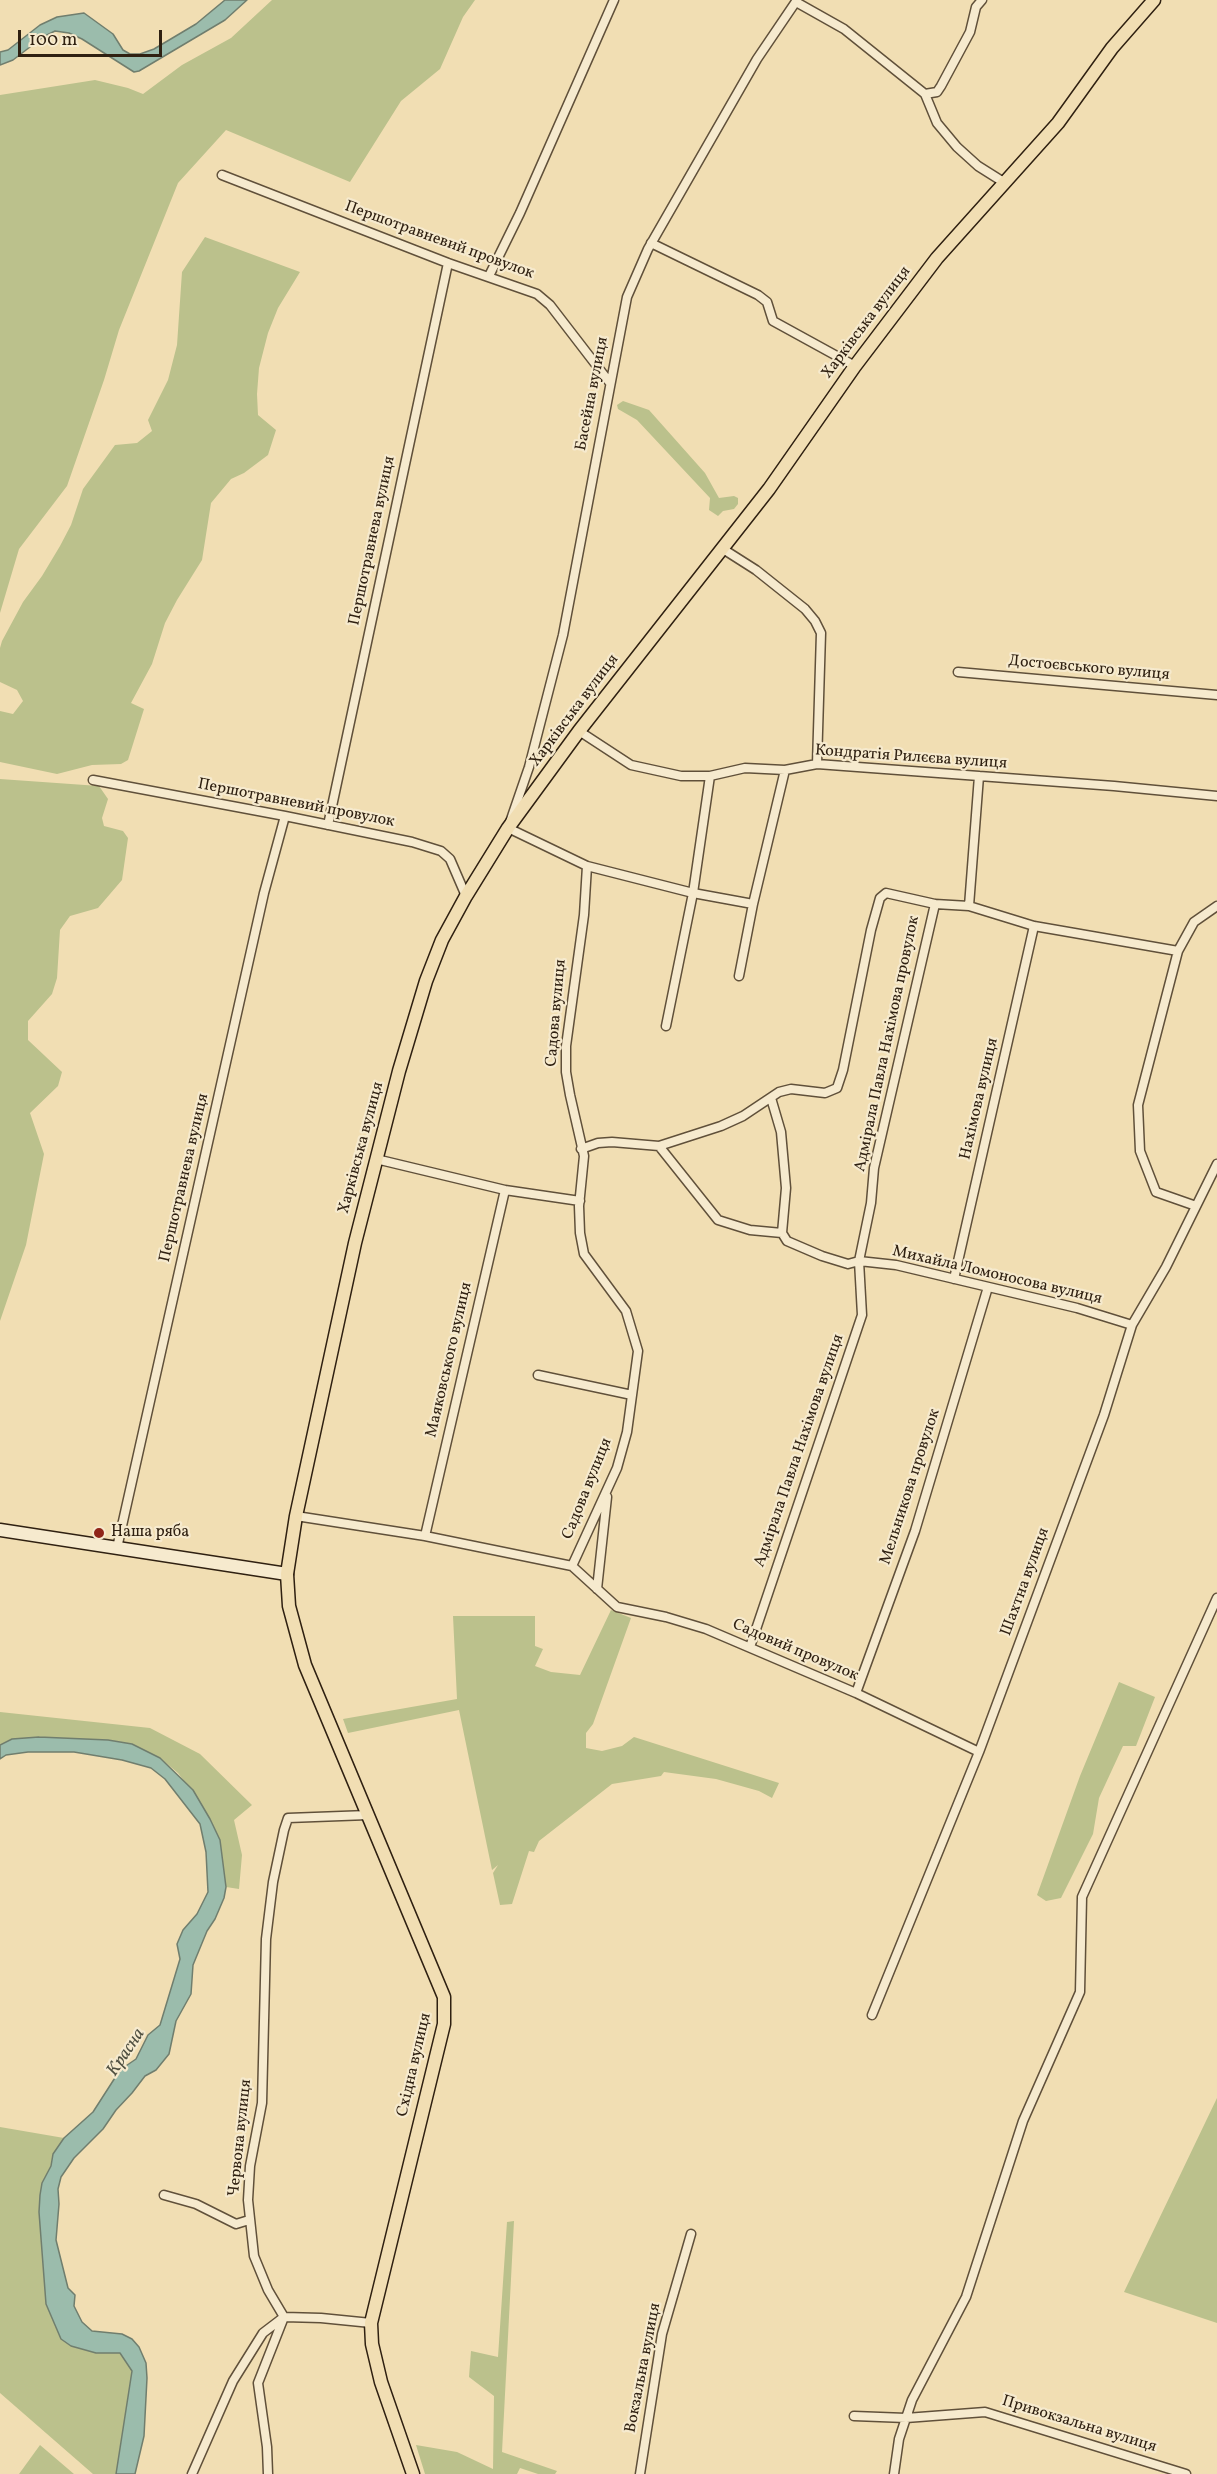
<!DOCTYPE html>
<html>
<head>
<meta charset="utf-8">
<style>
	body { margin:0 }
	#map { position:relative; width:1217px; height:2474px; overflow:hidden; background:#f1deb3; font-family:Vollkorn,serif }
	canvas { display:block }
	.scale { position:absolute; left:18px; top:30px; width:144px; height:27px; box-sizing:border-box; border:3px solid #2f2011; border-top:0; padding-left:8px; font-size:18px; line-height:21px; white-space:nowrap; color:#2f2011; -webkit-text-stroke:4px #f6eace; paint-order:stroke }
</style>
</head>
<body>
<div id="map">
<canvas width="1217" height="2474"></canvas>
<div class="scale">100 m</div>
</div>
<script>
const ctx = document.querySelector('canvas').getContext('2d');
ctx.lineJoin = 'round';
function fillPath(path, color) {
  ctx.fillStyle = color;
  ctx.fill(path, 'evenodd');
}
function poly(rows) {
  const path = new Path2D();
  for (const r of rows) {
    path.moveTo(r[0], r[1]);
    for (let i = 2; i < r.length; i += 2) path.lineTo(r[i], r[i + 1]);
  }
  return path;
}
function stroke(path, color, width, dash) {
  ctx.strokeStyle = color;
  ctx.lineWidth = width;
  ctx.lineCap = dash ? 'butt' : 'round';
  ctx.setLineDash(dash || []);
  ctx.stroke(path);
}
function drawText(font, color, halo, rows, align = 'center') {
  ctx.font = font + ' Vollkorn,serif';
  ctx.lineWidth = 4.5;
  ctx.setLineDash([]);
  ctx.textBaseline = 'middle';
  ctx.strokeStyle = halo;
  ctx.fillStyle = color;
  for (const [text, x, y, turn = 0] of rows) {
    ctx.save();
    ctx.translate(x, y);
    ctx.rotate((+turn || 0) * Math.PI / 180);
    ctx.textAlign = isNaN(turn) ? turn : align;
    if (halo) ctx.strokeText(text, 0, 0);
    ctx.fillText(text, 0, 0);
    ctx.restore();
  }
}
fillPath(poly([
	[272,0,475,0,463,17,440,69,401,101,350,182,226,130,178,183,119,330,104,380,67,486,19,549,0,613,0,95,95,80,128,88,143,94,182,65,231,38],
	[205,237,300,272,278,308,268,333,259,368,257,394,258,415,276,430,268,455,244,473,231,479,211,503,202,560,177,600,165,623,152,664,131,703,144,709,128,760,121,764,92,765,57,774,0,762,0,711,13,714,23,701,17,690,0,682,0,648,2,641,23,602,42,576,60,546,71,525,83,489,115,445,137,443,152,431,148,420,168,380,177,345,182,272],
	[623,401,649,410,705,473,719,498,734,496,738,498,738,504,734,509,723,511,718,516,709,510,710,498,637,420,618,409,617,405],
	[0,779,99,786,108,799,102,818,104,826,123,831,128,838,122,880,98,908,70,916,60,930,57,978,52,994,28,1021,28,1040,62,1072,58,1086,30,1113,44,1154,26,1245,0,1321],
	[611,1610,631,1618,593,1724,586,1733,586,1748,602,1751,622,1746,634,1737,779,1783,772,1798,759,1791,716,1779,664,1772,661,1776,612,1784,539,1841,534,1852,529,1851,512,1904,500,1905,493,1873,498,1865,492,1870,459,1710,348,1733,343,1719,457,1699,453,1616,535,1616,535,1646,543,1649,535,1666,551,1672,580,1675],
	[1119,1682,1155,1697,1136,1746,1123,1746,1099,1798,1093,1834,1061,1898,1046,1901,1037,1895,1080,1776],
	[0,1712,150,1728,200,1754,252,1805,234,1820,242,1855,239,1889,226,1887,220,1840,202,1805,178,1773,160,1758,132,1744,108,1740,39,1737,14,1739,0,1745],
	[1217,2098,1217,2323,1124,2292],
	[0,2127,64,2138,53,2154,51,2166,42,2183,41,2236,45,2290,96,2353,120,2353,132,2371,116,2474,93,2474,0,2393],
	[514,2221,502,2452,557,2471,555,2474,538,2474,520,2468,517,2474,425,2474,416,2445,457,2452,493,2469,494,2396,469,2377,471,2351,498,2357,507,2222],
	[40,2445,74,2474,19,2474]
]), '#bbc18c');
const water = poly([
	[225,0,247,0,225,20,139,71,134,72,82,39,69,33,55,31,43,37,13,60,0,65,0,52,8,50,40,25,57,17,84,13,113,34,123,50,130,54,140,54,154,49,196,24,225,0],
	[39,1737,108,1740,132,1744,160,1758,193,1790,210,1819,220,1840,226,1887,224,1898,215,1919,207,1931,193,1965,191,1994,176,2021,169,2054,156,2070,145,2076,132,2093,116,2110,103,2129,74,2158,61,2177,58,2189,59,2204,56,2240,68,2288,75,2295,74,2306,82,2322,92,2331,122,2334,132,2339,139,2347,146,2363,147,2378,144,2436,135,2474,116,2474,132,2371,120,2353,96,2353,71,2346,61,2339,46,2304,39,2212,40,2195,42,2183,51,2166,53,2154,64,2138,93,2112,120,2070,136,2059,148,2035,160,2025,180,1959,177,1944,183,1930,197,1914,208,1892,206,1852,200,1824,165,1779,151,1768,122,1760,74,1752,28,1752,6,1755,0,1759,0,1745,12,1739,39,1737]
]);
fillPath(water, '#9bbcac');
stroke(water, '#707e6e', 1.5);
const street = poly([
	[796,2,844,29,925,94,937,123,957,147,978,166,1005,183],
	[925,94,937,92,941,86,970,32,976,7,982,0],
	[222,175,448,263,537,294,550,305,610,383],
	[651,243,758,295,767,302,773,321,855,366],
	[489,276,520,213,614,0],
	[723,549,756,570,805,609,815,621,821,633,817,764],
	[958,672,1217,695],
	[579,731,631,765,681,776,710,776,745,768,785,770,817,764,1114,786,1217,796],
	[93,780,285,816,412,842,441,851,450,859,466,896],
	[328,825,448,263],
	[753,904,693,893,587,866,508,828,529,767,563,635,627,297,648,249,757,59,797,0],
	[969,906,979,776],
	[739,976,753,904,785,770],
	[666,1026,693,893,710,776],
	[771,1098,781,1132,786,1188,782,1233],
	[659,1146,721,1126,743,1116,779,1092,791,1089,825,1093,837,1088,843,1070,871,930,880,898,886,893,935,904,969,906,1034,926,1178,951],
	[581,1149,598,1143,612,1142,659,1146,718,1220,750,1230,782,1233,787,1241,822,1256,848,1264,859,1261,896,1265,1077,1308,1132,1325],
	[376,1159,505,1190,580,1201],
	[1196,1206,1156,1192,1140,1151,1138,1105,1178,951,1194,922,1217,906],
	[954,1279,1034,926],
	[538,1375,632,1395],
	[296,1516,425,1536,572,1566],
	[425,1536,505,1190],
	[117,1548,264,893,285,816],
	[572,1566,617,1468,627,1432,638,1351,626,1311,584,1254,580,1233,579,1206,584,1156,570,1095,566,1072,566,1046,584,915,587,866],
	[572,1566,617,1607,666,1617,706,1629,856,1693,979,1752],
	[597,1589,607,1497],
	[750,1647,862,1315,859,1261,871,1203,874,1168,935,904],
	[856,1693,915,1531,988,1287],
	[872,2015,979,1752,1104,1415,1132,1325,1166,1267,1217,1164],
	[164,2195,196,2204,236,2224,249,2220],
	[854,2416,906,2418,985,2412,1186,2474],
	[192,2474,233,2381,263,2333,284,2317,268,2290,254,2256,248,2200,250,2166,262,2103,266,1939,273,1882,284,1830,288,1818,368,1815],
	[268,2474,267,2447,258,2383,284,2317,321,2318,371,2323],
	[640,2474,662,2334,691,2234],
	[894,2474,899,2439,912,2400,966,2297,1023,2121,1080,1992,1082,1897,1217,1598]
]);
const secondary = poly([
	[0,1530,287,1574]
]);
const primary = poly([
	[413,2474,381,2382,372,2344,371,2323,444,2024,444,1997,305,1665,289,1606,287,1574,296,1516,355,1243,399,1071,426,981,442,940,466,896,508,828,579,731,769,489,855,366,937,258,1058,123,1112,48,1154,0]
]);
stroke(street, '#60503a', 11);
stroke(secondary, '#2f2011', 15);
stroke(primary, '#2f2011', 15);
stroke(street, '#f6eace', 8);
stroke(secondary, '#f6eace', 12);
stroke(primary, '#f1deb3', 12);
for (const [x, y, r, color] of [
	[99,1533,6,"#8f2418"]
]) {
  const dot = new Path2D();
  dot.arc(x, y, r, 0, 2 * Math.PI);
  ctx.fillStyle = color;
  ctx.fill(dot);
  stroke(dot, '#f6eace', 2);
}
drawText('16px', '#2f2011', '#f6eace', [
	["Першотравневий провулок",439,241,20],
	["Харківська вулиця",867,323,-53],
	["Басейна вулиця",593,394,-79],
	["Першотравнева вулиця",373,541,-78],
	["Достоєвського вулиця",1089,669,5],
	["Харківська вулиця",575,711,-53],
	["Кондратія Рилєєва вулиця",911,758,4],
	["Першотравневий провулок",296,804,11],
	["Садова вулиця",557,1013,-85],
	["Адмірала Павла Нахімова провулок",888,1044,-78],
	["Нахімова вулиця",980,1099,-77],
	["Харківська вулиця",362,1148,-75],
	["Першотравнева вулиця",185,1178,-77],
	["Михайла Ломоносова вулиця",997,1276,13],
	["Маяковського вулиця",450,1360,-77],
	["Адмірала Павла Нахімова вулиця",800,1451,-71],
	["Мельникова провулок",911,1487,-72],
	["Садова вулиця",588,1489,-68],
	["Шахтна вулиця",1026,1582,-70],
	["Садовий провулок",795,1651,23],
	["Східна вулиця",415,2065,-77],
	["Червона вулиця",241,2138,-84],
	["Вокзальна вулиця",644,2368,-79],
	["Привокзальна вулиця",1079,2425,17]
]);
drawText('16px', '#2f2011', '#f6eace', [
	["Наша ряба",111,1533]
], 'left');
drawText('italic 18px', '#4f4f40', '#f6eace', [
	["Красна",127,2053,-56]
]);
</script>
</body>
</html>
